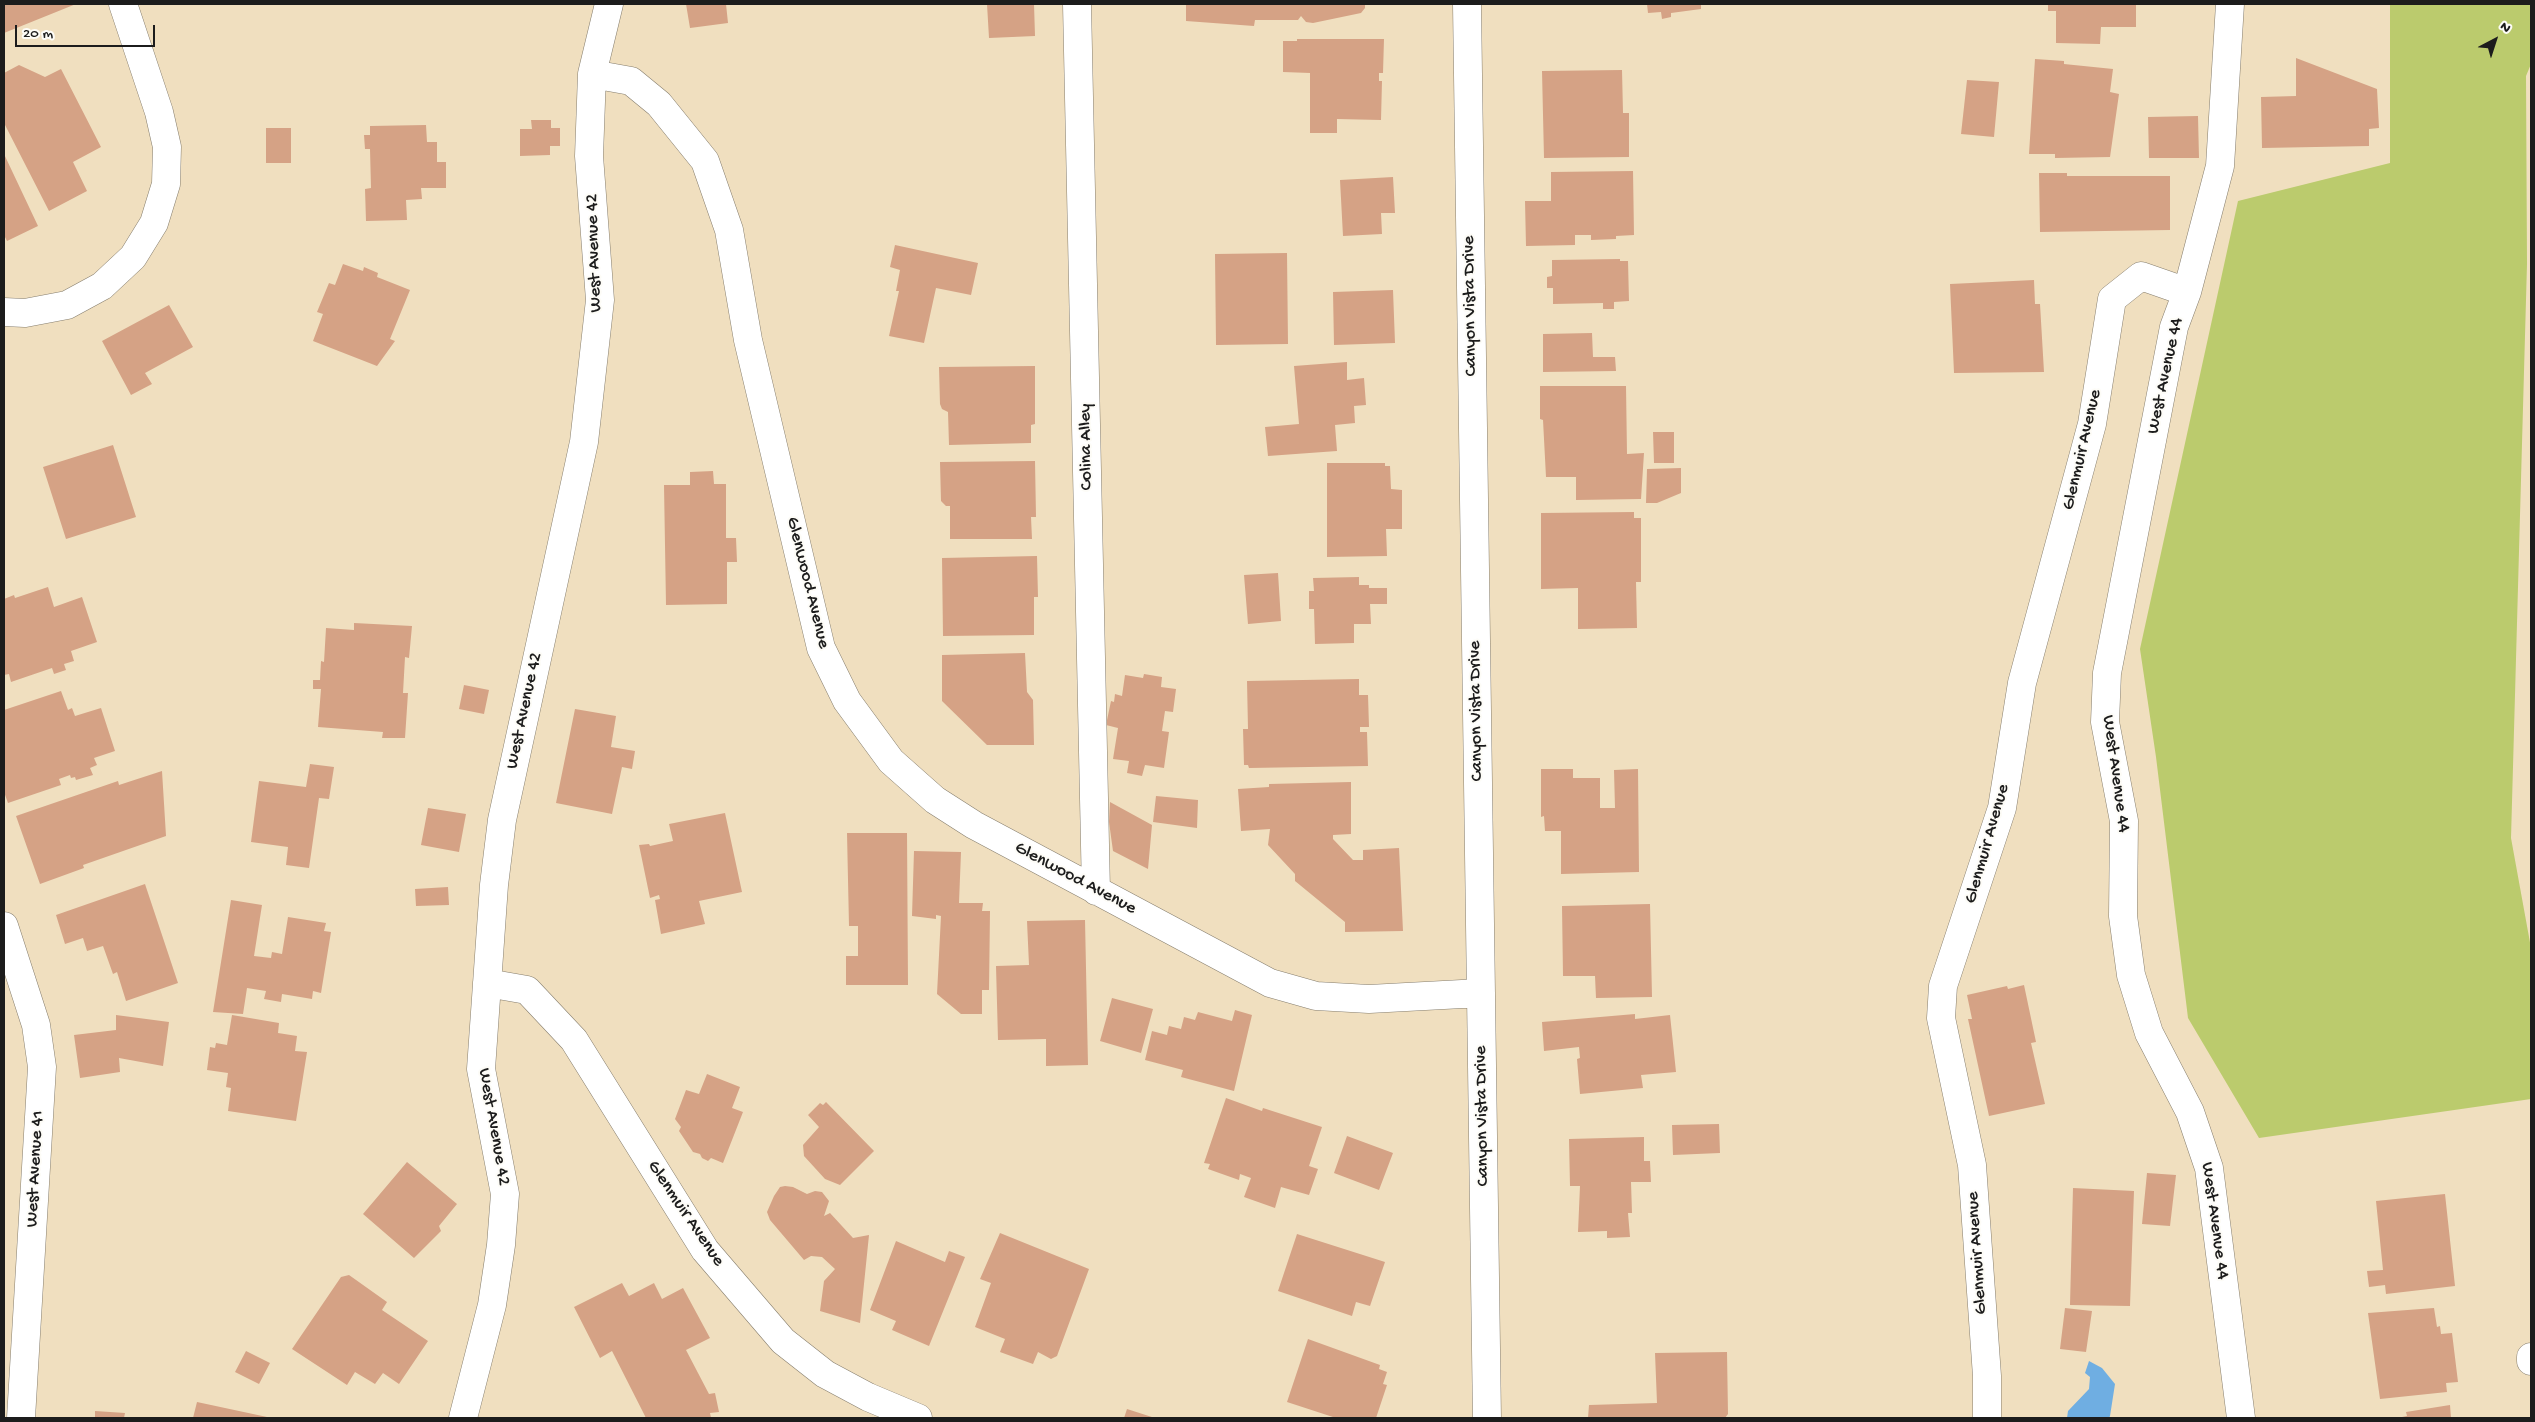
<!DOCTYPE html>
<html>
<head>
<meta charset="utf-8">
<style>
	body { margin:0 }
	#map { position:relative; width:2535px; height:1422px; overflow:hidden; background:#f0dfbf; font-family:"Gochi Hand",sans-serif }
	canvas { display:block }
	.frame { position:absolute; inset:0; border:5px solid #1c1c1c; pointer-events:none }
	.north { position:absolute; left:2470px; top:15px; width:50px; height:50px; -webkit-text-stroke:4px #fdfcf7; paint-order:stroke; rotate:40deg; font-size:14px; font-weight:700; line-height:20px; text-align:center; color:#1c1c1c }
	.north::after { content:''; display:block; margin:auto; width:18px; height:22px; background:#1c1c1c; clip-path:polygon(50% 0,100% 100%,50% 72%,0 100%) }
	.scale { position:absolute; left:15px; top:25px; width:140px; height:22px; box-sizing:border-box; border:2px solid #1c1c1c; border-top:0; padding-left:6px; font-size:15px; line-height:18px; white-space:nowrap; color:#1c1c1c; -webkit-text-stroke:4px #fdfcf7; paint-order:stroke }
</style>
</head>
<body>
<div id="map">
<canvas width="2535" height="1422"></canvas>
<div class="frame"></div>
<div class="north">N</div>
<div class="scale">20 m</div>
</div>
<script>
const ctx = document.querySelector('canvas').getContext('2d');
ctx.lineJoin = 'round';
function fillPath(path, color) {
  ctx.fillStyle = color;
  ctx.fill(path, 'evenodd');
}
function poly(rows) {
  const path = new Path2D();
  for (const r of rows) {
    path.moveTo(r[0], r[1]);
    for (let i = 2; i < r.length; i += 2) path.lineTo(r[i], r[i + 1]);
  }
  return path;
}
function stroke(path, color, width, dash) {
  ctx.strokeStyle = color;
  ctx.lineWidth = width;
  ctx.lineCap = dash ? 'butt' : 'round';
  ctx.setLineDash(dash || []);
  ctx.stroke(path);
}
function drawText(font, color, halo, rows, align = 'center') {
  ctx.font = font + ' "Gochi Hand",sans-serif';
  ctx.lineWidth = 4;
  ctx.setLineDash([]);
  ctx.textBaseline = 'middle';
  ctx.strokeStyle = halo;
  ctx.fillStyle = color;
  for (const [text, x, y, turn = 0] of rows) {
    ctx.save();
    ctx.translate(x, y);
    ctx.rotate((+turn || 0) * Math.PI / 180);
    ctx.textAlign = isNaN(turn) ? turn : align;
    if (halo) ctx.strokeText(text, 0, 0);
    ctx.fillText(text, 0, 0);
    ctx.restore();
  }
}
fillPath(poly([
	[2390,4,2531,4,2531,64,2526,76,2527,264,2511,838,2531,948,2531,1099,2259,1138,2188,1018,2156,757,2140,649,2238,201,2390,163]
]), '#bbcb6d');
fillPath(poly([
	[2089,1361,2102,1368,2115,1384,2110,1416,2109,1418,2067,1418,2068,1411,2089,1389,2090,1377,2085,1373]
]), '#6faee2');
fillPath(poly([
	[4,4,76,4,4,33],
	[686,4,726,4,728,23,690,28],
	[987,4,1034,4,1035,36,989,38],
	[1186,4,1365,4,1365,8,1361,13,1313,23,1306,22,1301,16,1298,20,1255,20,1254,26,1186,21],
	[1647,4,1701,4,1701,9,1671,13,1671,17,1662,19,1661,12,1648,13],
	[2048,4,2136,4,2136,27,2101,27,2100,44,2056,43,2056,11,2048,11],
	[1297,39,1384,39,1383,73,1379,73,1379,81,1382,81,1381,120,1337,119,1337,133,1310,133,1310,73,1283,72,1283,41,1297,41],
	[2296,58,2377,89,2379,128,2369,129,2369,146,2262,148,2261,97,2296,96],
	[2035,59,2064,61,2064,64,2113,69,2110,92,2119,94,2110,157,2055,158,2055,154,2029,154],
	[19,65,45,77,61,69,101,147,73,162,87,191,49,211,4,123,4,73],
	[1622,70,1623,113,1629,113,1629,157,1544,158,1542,71],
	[1967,80,1999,82,1994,137,1961,134],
	[2198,116,2199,158,2149,158,2148,117],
	[531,120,551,120,551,128,560,128,560,146,550,146,550,155,520,156,520,129,532,129],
	[426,125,427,142,437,142,437,162,446,162,446,188,421,188,422,199,406,200,407,220,366,221,365,189,371,188,370,149,365,149,364,135,370,135,370,126],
	[266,128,291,128,291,163,266,163],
	[4,154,38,226,7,241,4,235],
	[1633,171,1634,235,1616,236,1616,239,1591,240,1591,235,1575,235,1575,245,1526,246,1525,201,1551,201,1551,172],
	[2039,173,2067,173,2067,176,2170,176,2170,230,2040,232],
	[1393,177,1395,213,1381,213,1382,234,1343,236,1340,180],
	[895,245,978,263,971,295,936,288,924,343,889,336,899,291,896,291,900,270,890,267],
	[1287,253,1288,344,1216,345,1215,254],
	[1620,259,1620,261,1628,261,1629,301,1614,302,1614,309,1603,309,1603,303,1553,304,1553,288,1547,288,1547,277,1552,276,1552,260],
	[343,264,363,271,364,267,378,273,377,277,410,290,390,339,395,341,377,366,313,341,323,314,317,312,329,283,335,285],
	[2034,280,2035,304,2040,304,2044,372,1954,373,1950,284],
	[1393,290,1395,343,1334,345,1333,292],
	[169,305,193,347,145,373,152,384,131,395,102,341],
	[1592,333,1593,357,1615,357,1616,371,1543,372,1543,334],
	[1347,362,1347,380,1364,378,1366,405,1354,406,1355,423,1335,425,1337,451,1268,456,1265,427,1299,424,1294,366],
	[1035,366,1035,424,1031,425,1031,443,949,445,948,412,942,409,940,404,939,367],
	[1540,386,1626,386,1627,454,1644,453,1641,499,1576,500,1576,477,1546,477,1543,420,1540,419],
	[1653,432,1674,432,1674,463,1654,463],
	[113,445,136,517,66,539,43,467],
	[1035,461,1036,517,1031,517,1032,539,950,539,950,506,946,506,941,501,940,462],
	[1327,463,1385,463,1385,466,1390,466,1391,489,1402,490,1402,529,1386,529,1387,556,1327,557],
	[1681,468,1681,493,1657,503,1646,503,1647,469],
	[713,471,714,484,726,484,726,538,736,538,737,562,727,562,727,604,666,605,664,485,690,485,690,472],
	[1634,512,1634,518,1641,518,1641,582,1636,582,1637,628,1578,629,1578,588,1541,589,1541,513],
	[1037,556,1038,597,1034,597,1034,635,943,636,942,558],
	[1278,573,1281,621,1248,624,1244,575],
	[1359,577,1359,585,1369,585,1369,588,1387,588,1387,604,1370,604,1371,624,1354,624,1354,643,1315,644,1314,609,1309,609,1309,591,1314,591,1313,578],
	[48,587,54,607,82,597,97,642,71,651,74,661,64,664,66,670,54,674,52,668,11,682,9,674,4,675,4,599,14,595,15,598],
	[354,623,412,626,409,658,405,657,403,693,408,693,405,738,382,738,383,732,318,727,321,689,313,689,313,680,320,680,321,661,324,662,326,628,354,630],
	[1025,653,1027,692,1033,700,1034,745,987,745,942,701,942,655],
	[1144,674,1162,677,1161,687,1176,689,1173,712,1165,711,1162,731,1169,732,1164,768,1145,765,1142,776,1127,773,1129,761,1113,759,1118,728,1106,725,1111,701,1114,702,1115,694,1122,696,1125,675,1143,678],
	[1359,679,1359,695,1368,695,1369,727,1360,727,1360,732,1367,732,1368,766,1249,768,1248,765,1244,765,1243,729,1248,729,1247,681],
	[464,685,489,690,484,714,459,709],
	[61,691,68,710,72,708,75,716,101,708,115,751,94,758,97,765,90,768,93,775,76,780,75,777,71,778,70,775,59,779,61,785,8,803,4,792,4,710],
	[575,709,616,716,611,747,635,751,632,769,622,767,612,814,556,803],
	[310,764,334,767,329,799,319,798,309,868,286,865,288,847,251,842,259,781,306,787],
	[1541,769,1573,769,1573,778,1600,778,1600,808,1615,808,1614,770,1638,769,1639,872,1561,874,1561,831,1545,831,1544,816,1541,817],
	[162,771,166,836,83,865,84,868,40,884,16,816,118,781,119,785],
	[1351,782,1351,834,1333,835,1333,839,1353,860,1363,860,1363,850,1399,848,1403,931,1345,932,1345,922,1295,881,1295,874,1268,845,1270,829,1241,831,1238,789,1269,787,1269,784],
	[1156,796,1198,800,1197,828,1153,822],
	[1110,802,1152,825,1148,869,1113,851,1109,822],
	[428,808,466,814,459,852,421,845],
	[725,813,742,892,699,901,705,924,661,934,655,900,660,899,659,895,650,898,639,845,649,844,650,846,673,841,669,824],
	[847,833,907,833,908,985,846,985,846,956,858,956,858,926,849,926],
	[914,851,961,852,959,903,983,903,982,911,990,911,989,990,982,990,982,1014,961,1014,937,994,941,916,936,915,936,919,912,916],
	[145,884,178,983,126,1001,117,972,113,974,103,946,87,951,83,938,65,944,56,915],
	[448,887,449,905,416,906,415,889],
	[231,900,262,905,254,956,271,958,272,952,282,954,288,917,326,923,324,931,331,932,321,993,313,991,312,999,282,994,281,1002,264,999,266,991,247,988,243,1014,213,1012],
	[1650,904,1652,997,1596,998,1595,976,1563,976,1562,906],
	[1085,920,1088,1065,1046,1066,1046,1039,998,1040,996,966,1029,965,1027,921],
	[2024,985,2036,1042,2031,1043,2045,1104,1989,1116,1968,1019,1972,1019,1967,995,2007,986,2008,989],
	[1112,998,1153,1009,1141,1053,1100,1041],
	[1235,1010,1252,1015,1234,1091,1181,1077,1183,1070,1145,1060,1152,1031,1167,1035,1169,1026,1181,1029,1184,1017,1195,1020,1198,1012,1232,1021],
	[1635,1014,1635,1019,1670,1015,1676,1072,1641,1075,1643,1088,1580,1094,1577,1059,1580,1058,1579,1047,1544,1051,1542,1022],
	[116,1015,169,1022,163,1066,119,1058,120,1072,80,1078,74,1035,116,1030],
	[232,1015,279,1023,278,1033,297,1036,295,1051,307,1052,296,1121,228,1111,231,1088,226,1087,228,1073,207,1070,210,1047,215,1048,216,1043,227,1045],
	[707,1074,740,1087,732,1108,743,1112,723,1163,711,1158,708,1161,702,1158,700,1154,693,1152,679,1131,681,1127,675,1119,686,1090,699,1094],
	[1226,1098,1262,1111,1263,1108,1322,1127,1309,1166,1318,1169,1309,1195,1281,1187,1275,1208,1244,1197,1251,1178,1240,1174,1239,1180,1208,1169,1210,1164,1204,1163],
	[826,1102,874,1151,840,1185,825,1179,804,1156,803,1145,819,1127,808,1115,820,1103,823,1105],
	[1719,1124,1720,1153,1673,1155,1672,1125],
	[1347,1136,1393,1153,1379,1190,1334,1173],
	[1644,1137,1644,1161,1650,1161,1651,1182,1631,1182,1632,1213,1628,1213,1630,1237,1607,1238,1607,1231,1578,1232,1580,1186,1570,1186,1569,1139],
	[407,1162,457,1204,439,1226,441,1231,414,1258,363,1214],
	[2147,1173,2176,1175,2170,1226,2142,1224],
	[785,1186,793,1187,807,1194,815,1191,822,1192,829,1201,824,1216,830,1213,853,1238,869,1235,860,1323,820,1311,824,1281,835,1269,822,1257,811,1256,804,1260,770,1220,767,1212,774,1196,780,1187],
	[2073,1188,2134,1191,2130,1306,2070,1305],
	[2445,1194,2455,1286,2386,1294,2385,1285,2369,1287,2367,1271,2383,1270,2376,1201],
	[1000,1233,1089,1269,1057,1356,1051,1359,1038,1352,1033,1364,1000,1352,1005,1339,975,1327,991,1283,980,1279],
	[1297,1234,1385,1262,1370,1306,1356,1302,1352,1316,1278,1291],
	[896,1241,945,1262,949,1251,965,1257,929,1346,892,1330,896,1321,870,1310],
	[349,1275,387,1302,382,1310,428,1341,399,1384,383,1373,375,1384,355,1372,347,1385,292,1349,341,1277],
	[622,1283,629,1296,654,1283,662,1299,683,1288,710,1338,686,1350,709,1394,715,1393,719,1412,710,1413,711,1418,646,1418,612,1351,600,1358,574,1307],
	[2065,1308,2092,1311,2086,1352,2060,1349],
	[2434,1308,2437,1327,2440,1326,2441,1334,2452,1333,2458,1382,2446,1383,2447,1392,2380,1399,2368,1313],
	[1308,1339,1380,1365,1379,1369,1387,1372,1383,1384,1387,1385,1376,1418,1336,1418,1287,1402],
	[246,1351,270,1363,259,1384,235,1372],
	[1727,1352,1728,1414,1725,1418,1588,1418,1589,1405,1657,1403,1655,1353],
	[197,1402,267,1417,267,1418,193,1418],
	[2450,1405,2451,1418,2397,1418,2407,1416,2406,1412],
	[1127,1409,1155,1418,1124,1418],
	[95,1411,125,1413,124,1418,95,1418]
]), '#d5a285');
const street = poly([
	[1077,4,1096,891],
	[1467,4,1487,1418],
	[2230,4,2220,166,2187,292,2174,327,2107,673,2105,722,2124,821,2123,916,2131,975,2149,1033,2190,1112,2209,1168,2241,1418],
	[592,74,631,81,659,104,705,161,729,230,748,340,821,648,847,701,891,761,935,800,974,825,1270,983,1316,996,1369,999,1481,993],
	[4,312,25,313,67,305,102,286,133,257,154,223,166,184,167,147,159,112,123,4],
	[4,926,36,1025,42,1067,21,1418],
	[487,983,527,990,574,1040,705,1250,783,1341,825,1374,868,1397,918,1418],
	[2531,1357,2531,1361],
	[463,1418,492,1305,501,1245,505,1194,481,1069,494,885,502,820,584,442,600,300,589,156,592,74,609,4],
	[1987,1418,1987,1376,1972,1165,1941,1018,1943,986,2002,808,2022,683,2092,424,2112,299,2141,276,2187,292]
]);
stroke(street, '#867e6e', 29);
stroke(street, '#fff', 28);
drawText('18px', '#1c1c1c', '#fdfcf7', [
	["West Avenue 42",595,253,-92],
	["Canyon Vista Drive",1471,306,-91],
	["West Avenue 44",2166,376,-78],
	["Colina Alley",1087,447,-91],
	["Glenmuir Avenue",2083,450,-77],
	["Glenwood Avenue",807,583,76],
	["West Avenue 42",525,711,-78],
	["Canyon Vista Drive",1477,711,-91],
	["West Avenue 44",2115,774,82],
	["Glenmuir Avenue",1988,844,-74],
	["Glenwood Avenue",1075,879,28],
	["Canyon Vista Drive",1483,1116,-91],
	["West Avenue 42",493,1127,80],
	["West Avenue 41",36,1169,-87],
	["Glenmuir Avenue",685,1214,56],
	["West Avenue 44",2214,1221,82],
	["Glenmuir Avenue",1978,1253,-94]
]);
</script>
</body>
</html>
